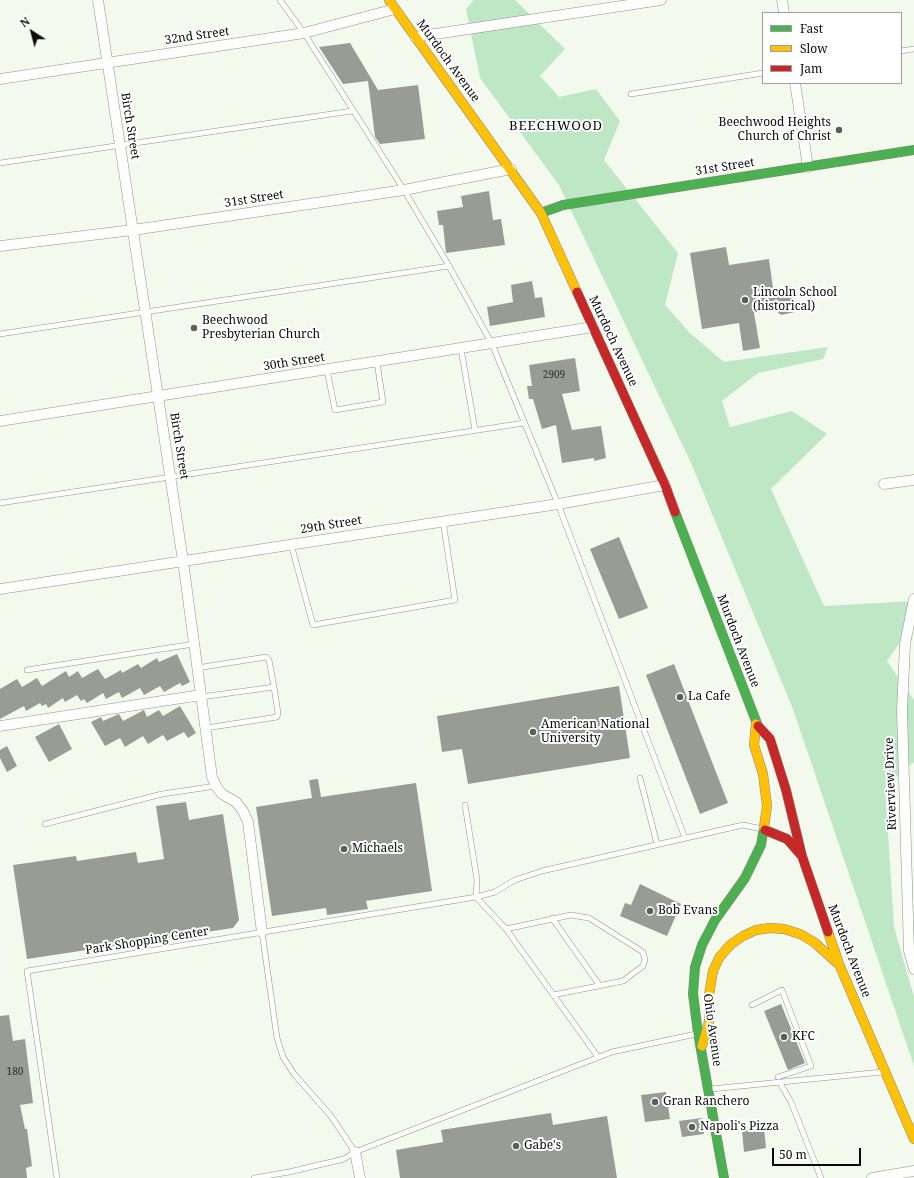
<!DOCTYPE html>
<html>
<head>
<meta charset="utf-8">
<style>
	body { margin:0 }
	#map { position:relative; width:914px; height:1178px; overflow:hidden; background:#f3faed; font-family:"Noto Serif",serif }
	canvas { display:block }
	.legend { position:absolute; left:762px; top:12px; width:140px; height:72px; box-sizing:border-box; background:#fff; border:1px solid #9d9d9d; margin:0; padding:5px 7px; list-style:none; font-size:12px; color:#0a0a0a }
	.legend li { display:flex; align-items:center; gap:8px; height:20px }
	.legend b { width:20px; border:1px solid #9d9d9d }
	.north { position:absolute; left:12px; top:12px; width:40px; height:40px; -webkit-text-stroke:3px #fff; paint-order:stroke; rotate:324deg; font-size:11px; font-weight:700; line-height:16px; text-align:center; color:#0a0a0a }
	.north::after { content:''; display:block; margin:auto; width:14px; height:18px; background:#0a0a0a; clip-path:polygon(50% 0,100% 100%,50% 72%,0 100%) }
	.scale { position:absolute; left:772px; top:1148px; width:89px; height:18px; box-sizing:border-box; border:2px solid #0a0a0a; border-top:0; padding-left:5px; font-size:12px; line-height:14px; white-space:nowrap; color:#0a0a0a; -webkit-text-stroke:3px #fff; paint-order:stroke }
</style>
</head>
<body>
<div id="map">
<canvas width="914" height="1178"></canvas>
<ul class="legend">
<li><b style="height:5px;background:#4caf50"></b>Fast</li>
<li><b style="height:5px;background:#ffc107"></b>Slow</li>
<li><b style="height:5px;background:#c62828"></b>Jam</li>
</ul>
<div class="north">N</div>
<div class="scale">50 m</div>
</div>
<script>
const ctx = document.querySelector('canvas').getContext('2d');
ctx.lineJoin = 'round';
function fillPath(path, color) {
  ctx.fillStyle = color;
  ctx.fill(path, 'evenodd');
}
function poly(rows) {
  const path = new Path2D();
  for (const r of rows) {
    path.moveTo(r[0], r[1]);
    for (let i = 2; i < r.length; i += 2) path.lineTo(r[i], r[i + 1]);
  }
  return path;
}
function stroke(path, color, width, dash) {
  ctx.strokeStyle = color;
  ctx.lineWidth = width;
  ctx.lineCap = dash ? 'butt' : 'round';
  ctx.setLineDash(dash || []);
  ctx.stroke(path);
}
function drawText(font, color, halo, rows, align = 'center') {
  ctx.font = font + ' "Noto Serif",serif';
  ctx.lineWidth = 4;
  ctx.setLineDash([]);
  ctx.textBaseline = 'middle';
  ctx.strokeStyle = halo;
  ctx.fillStyle = color;
  for (const [text, x, y, turn = 0] of rows) {
    ctx.save();
    ctx.translate(x, y);
    ctx.rotate((+turn || 0) * Math.PI / 180);
    ctx.textAlign = isNaN(turn) ? turn : align;
    if (halo) ctx.strokeText(text, 0, 0);
    ctx.fillText(text, 0, 0);
    ctx.restore();
  }
}
fillPath(poly([
	[474,0,515,0,565,49,540,76,559,97,596,89,620,121,604,160,678,253,665,305,690,333,724,362,828,347,823,359,758,373,722,401,730,427,792,411,827,434,771,489,824,606,914,601,914,622,887,661,914,700,914,762,885,786,894,927,914,997,914,1066,793,709,691,463,559,185,480,78,466,9]
]), '#bee7c6');
fillPath(poly([
	[350,43,378,90,418,85,425,139,380,144,375,137,368,81,343,84,319,47],
	[489,191,493,220,501,219,505,245,446,253,443,225,439,225,437,211,463,207,461,196],
	[726,247,729,265,769,259,774,295,787,293,792,296,795,312,781,315,775,310,754,313,760,348,743,351,739,323,702,329,690,253],
	[532,281,535,298,542,297,545,317,490,326,487,307,513,302,511,285],
	[575,358,580,391,562,394,572,430,601,426,606,458,594,461,594,458,562,463,556,425,542,429,533,399,529,399,527,386,532,386,529,365],
	[619,537,648,608,619,619,590,549],
	[177,654,190,682,182,686,180,683,164,692,160,686,144,695,140,688,122,698,119,692,106,699,103,693,87,703,84,699,81,701,77,695,65,702,63,698,48,708,46,704,42,706,40,703,26,711,24,706,0,719,0,689,17,679,22,687,37,678,42,686,66,671,69,677,78,671,82,678,98,669,105,679,121,670,122,673,138,664,141,668,157,658,159,662],
	[674,664,728,803,700,814,646,675],
	[619,686,630,758,468,784,462,749,442,752,437,716],
	[180,706,196,733,188,738,184,732,167,741,163,735,148,744,143,736,125,747,120,738,105,746,91,722,101,717,103,721,119,714,123,721,144,710,147,717,159,710,163,716],
	[59,724,72,749,49,762,35,737],
	[7,746,17,766,7,772,0,758,0,750],
	[318,779,321,797,416,783,432,891,366,901,368,909,327,915,326,908,272,916,256,807,312,798,309,780],
	[186,802,189,820,223,814,239,920,233,928,27,959,13,865,76,856,77,861,136,852,138,863,164,859,156,806],
	[640,884,681,904,667,936,620,916,625,903,631,905],
	[781,1004,805,1063,788,1070,764,1011],
	[9,1015,13,1041,25,1039,33,1103,20,1105,25,1129,27,1129,32,1166,26,1168,27,1178,0,1178,0,1016],
	[666,1092,670,1119,645,1122,641,1095],
	[551,1113,553,1125,607,1116,617,1178,400,1178,396,1150,443,1142,441,1130],
	[702,1118,704,1134,682,1137,679,1121],
	[764,1128,766,1148,744,1152,742,1131]
]), '#999c94');
const lane = poly([
	[280,0,304,33,404,190,449,266,492,344,558,504,685,838],
	[901,51,914,49],
	[631,94,763,73],
	[0,163,352,111],
	[0,334,449,266],
	[461,349,475,430],
	[327,370,335,410,383,402,377,362],
	[0,503,524,423],
	[291,544,313,625,455,600,443,521],
	[197,668,266,657,269,660,274,687,201,697],
	[27,670,194,644],
	[206,728,277,717,278,713,274,687],
	[640,778,657,844],
	[465,805,477,880,476,897,506,929,598,1057],
	[45,824,162,794,216,786],
	[552,918,600,986],
	[506,929,571,915,589,918,643,952,645,960,643,966,623,981,553,995],
	[262,932,277,1038,283,1057,294,1074,331,1116,355,1152],
	[752,1005,782,990,811,1066,778,1077],
	[780,1083,791,1102,821,1178],
	[711,1089,882,1072],
	[57,1178,27,971,476,897,495,892,515,880,542,871,743,825,762,829],
	[254,1178,289,1172,344,1159,355,1152,612,1052,696,1034]
]);
const street = poly([
	[98,0,183,561,212,777,216,786,222,794,236,802,243,811,248,822,262,932],
	[782,0,784,13],
	[415,37,661,0],
	[0,79,304,33,395,9],
	[795,83,808,167],
	[0,246,133,230,404,190,511,169],
	[0,421,593,327],
	[884,484,914,480],
	[0,589,558,504,665,485],
	[914,599,905,644,902,711,909,951,914,969],
	[0,726,201,695],
	[355,1152,360,1178],
	[872,1178,914,1171]
]);
const fast = poly([
	[541,213,563,205,914,150],
	[675,512,758,726],
	[724,1178,698,1033,693,994,695,967,702,945,715,920,745,878,761,845,764,827]
]);
const slow = poly([
	[389,0,541,213,577,292],
	[756,724,754,745,763,774,767,806,764,827],
	[828,932,839,964,914,1139],
	[702,1046,709,1022,709,995,713,971,719,958,730,945,743,936,756,930,770,928,784,929,800,934,814,942,837,963]
]);
const jam = poly([
	[577,292,665,485,675,512],
	[758,726,770,739,786,790,802,856,828,932],
	[765,830,787,839,801,855]
]);
stroke(lane, '#8f928c', 6);
stroke(street, '#8f928c', 11);
stroke(fast, '#868983', 10);
stroke(slow, '#868983', 10);
stroke(jam, '#868983', 10);
stroke(lane, '#fdfefc', 5);
stroke(street, '#fdfefc', 10);
stroke(fast, '#4caf50', 9);
stroke(slow, '#ffc107', 9);
stroke(jam, '#c62828', 9);
for (const [x, y, r, color] of [
	[839,130,4,"#5c5e59"],
	[745,300,4,"#5c5e59"],
	[194,328,4,"#5c5e59"],
	[680,697,4,"#5c5e59"],
	[533,732,4,"#5c5e59"],
	[344,849,4,"#5c5e59"],
	[650,911,4,"#5c5e59"],
	[784,1037,4,"#5c5e59"],
	[655,1102,4,"#5c5e59"],
	[692,1127,4,"#5c5e59"],
	[516,1146,4,"#5c5e59"]
]) {
  const dot = new Path2D();
  dot.arc(x, y, r, 0, 2 * Math.PI);
  ctx.fillStyle = color;
  ctx.fill(dot);
  stroke(dot, '#fff', 1.5);
}
drawText('10px', '#2e2e2c', null, [
	["2909",554,375],
	["180",15,1072]
]);
drawText('12px', '#0a0a0a', '#fff', [
	["32nd Street",197,36,-8],
	["Murdoch Avenue",448,61,54],
	["Birch Street",130,126,81],
	["31st Street",725,167,-9],
	["31st Street",254,199,-9],
	["Murdoch Avenue",613,341,65],
	["30th Street",294,362,-9],
	["Birch Street",179,446,81],
	["29th Street",331,525,-9],
	["Murdoch Avenue",738,641,69],
	["Riverview Drive",891,784,-92],
	["Park Shopping Center",147,941,-9],
	["Murdoch Avenue",849,951,69],
	["Ohio Avenue",712,1030,82]
]);
drawText('12px', '#0a0a0a', '#fff', [
	["Beechwood Heights",831,123,"right"],
	["Church of Christ",831,137,"right"],
	["Lincoln School",753,293],
	["(historical)",753,307],
	["Beechwood",202,321],
	["Presbyterian Church",202,335],
	["La Cafe",688,697],
	["American National",541,725],
	["University",541,739],
	["Michaels",352,849],
	["Bob Evans",658,911],
	["KFC",792,1037],
	["Gran Ranchero",663,1102],
	["Napoli's Pizza",700,1127],
	["Gabe's",524,1146]
], 'left');
ctx.letterSpacing = '1px';
drawText('13px', '#0a0a0a', '#fff', [
	["BEECHWOOD",556,126]
]);
ctx.letterSpacing = '0px';
</script>
</body>
</html>
